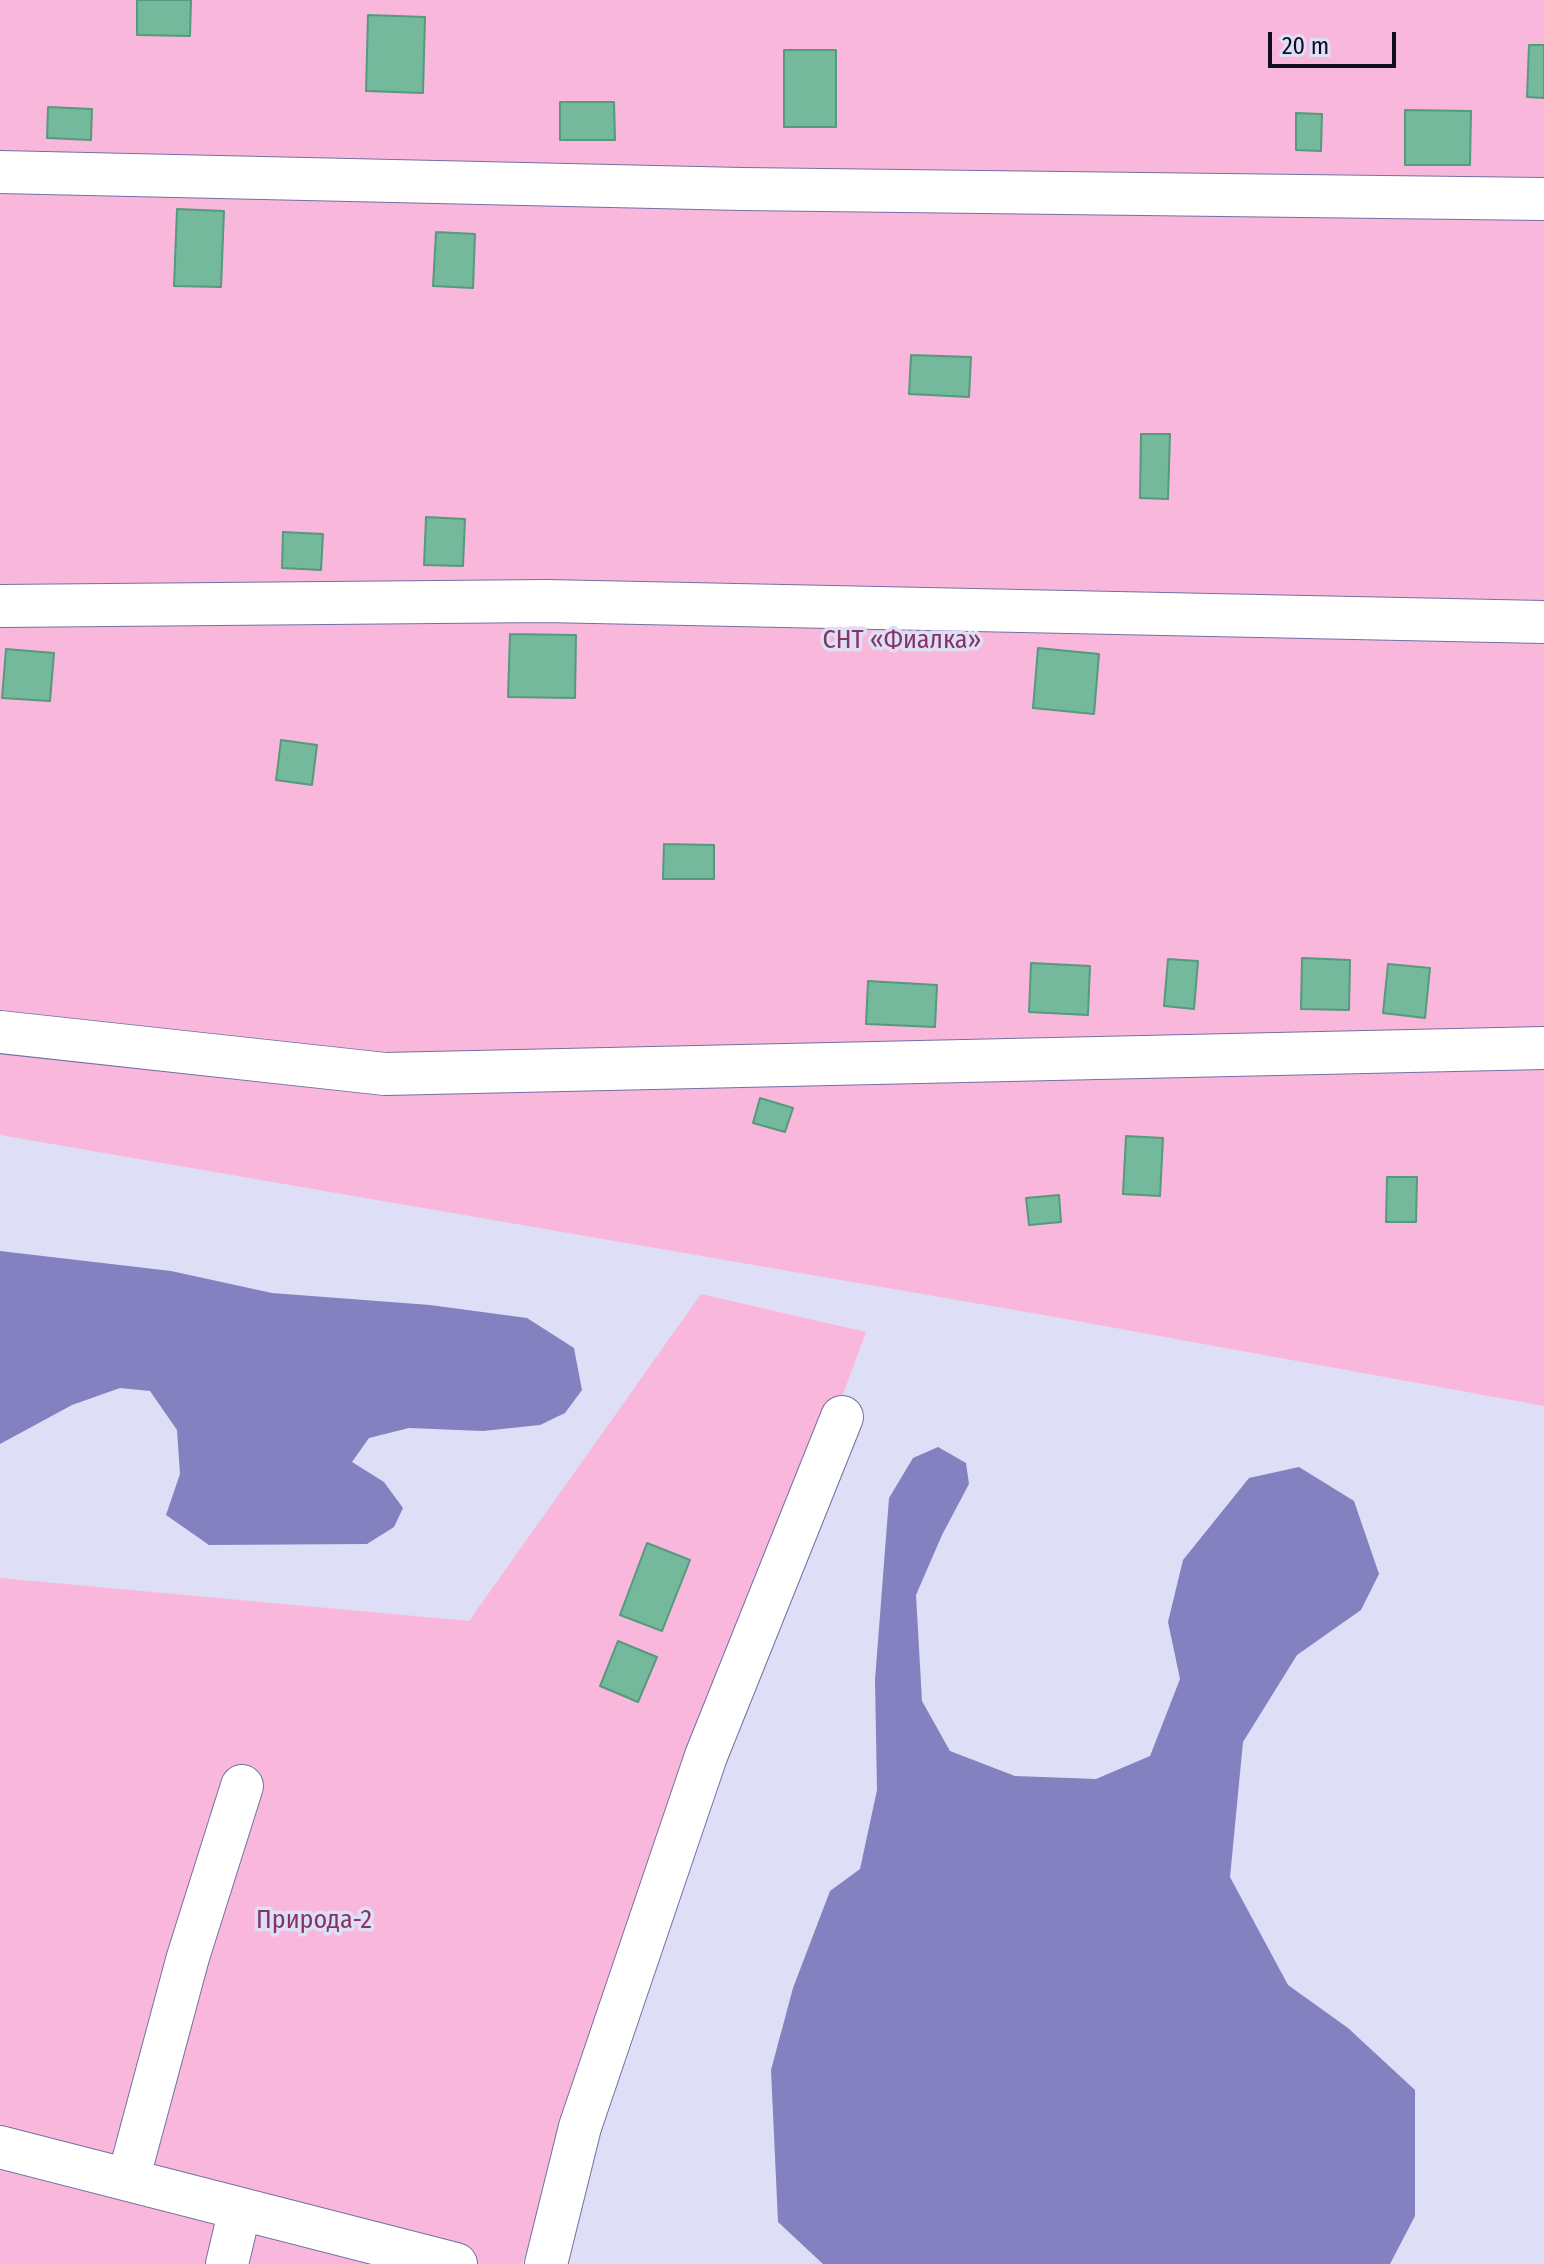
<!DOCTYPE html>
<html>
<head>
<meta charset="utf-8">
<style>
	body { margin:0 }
	#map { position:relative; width:1544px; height:2264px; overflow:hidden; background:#dedef6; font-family:"Fira Sans Condensed",sans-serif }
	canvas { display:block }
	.scale { position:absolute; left:1268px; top:32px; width:128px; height:36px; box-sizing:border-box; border:4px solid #100e22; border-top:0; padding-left:10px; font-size:24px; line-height:28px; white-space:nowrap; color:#100e22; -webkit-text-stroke:6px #dedef6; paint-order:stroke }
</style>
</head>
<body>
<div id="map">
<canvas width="1544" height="2264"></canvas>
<div class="scale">20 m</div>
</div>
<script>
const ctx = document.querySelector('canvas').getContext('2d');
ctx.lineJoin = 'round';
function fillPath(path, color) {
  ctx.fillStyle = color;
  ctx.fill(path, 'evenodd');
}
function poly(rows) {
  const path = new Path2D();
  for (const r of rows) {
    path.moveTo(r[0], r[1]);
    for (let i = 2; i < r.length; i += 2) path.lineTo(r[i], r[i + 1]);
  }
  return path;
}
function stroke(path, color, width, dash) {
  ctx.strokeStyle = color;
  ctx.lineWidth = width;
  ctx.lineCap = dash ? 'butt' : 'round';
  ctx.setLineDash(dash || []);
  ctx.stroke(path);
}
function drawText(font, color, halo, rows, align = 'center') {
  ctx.font = font + ' "Fira Sans Condensed",sans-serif';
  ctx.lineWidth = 7;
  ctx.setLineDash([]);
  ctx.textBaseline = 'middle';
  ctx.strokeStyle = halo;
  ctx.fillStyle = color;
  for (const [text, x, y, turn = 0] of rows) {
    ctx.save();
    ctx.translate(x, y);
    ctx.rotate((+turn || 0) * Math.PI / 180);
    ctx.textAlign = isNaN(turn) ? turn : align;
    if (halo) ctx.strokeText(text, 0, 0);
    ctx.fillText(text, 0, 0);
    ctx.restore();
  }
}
fillPath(poly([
	[0,0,1544,0,1544,1406,1044,1315,0,1135],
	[701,1294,866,1332,522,2264,0,2264,0,1578,469,1621]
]), '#f9b8db');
fillPath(poly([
	[0,1251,171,1271,272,1293,430,1305,527,1318,574,1348,582,1390,565,1413,540,1425,483,1431,409,1428,369,1438,352,1462,384,1482,403,1508,394,1527,367,1544,209,1545,166,1515,180,1474,177,1430,150,1391,120,1388,72,1405,0,1444],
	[938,1447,966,1463,969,1484,942,1535,916,1595,922,1701,950,1751,1015,1776,1096,1779,1150,1756,1180,1679,1168,1622,1183,1560,1249,1478,1299,1467,1354,1501,1379,1574,1361,1610,1297,1655,1243,1742,1230,1877,1288,1985,1348,2028,1415,2090,1415,2216,1390,2264,823,2264,778,2222,771,2070,793,1988,830,1891,860,1869,877,1790,875,1680,889,1498,913,1458]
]), '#8481c0');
const building = poly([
	[137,0,191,0,190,36,137,35,137,0],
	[368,15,425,17,423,93,366,91,368,15],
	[1529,45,1544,45,1544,98,1527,97,1529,45],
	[784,50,836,50,836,127,784,127,784,50],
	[560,102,614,102,615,140,560,140,560,102],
	[48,107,92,109,91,140,47,138,48,107],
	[1405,110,1471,111,1470,165,1405,165,1405,110],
	[1296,113,1322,114,1321,151,1296,150,1296,113],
	[177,209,224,211,221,287,174,286,177,209],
	[436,232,475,234,473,288,433,286,436,232],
	[911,355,971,357,969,397,909,394,911,355],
	[1141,434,1170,434,1168,499,1140,498,1141,434],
	[426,517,465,519,463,566,424,565,426,517],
	[283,532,323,534,321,570,282,568,283,532],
	[510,634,576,635,575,698,508,697,510,634],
	[1038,648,1099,654,1094,714,1033,708,1038,648],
	[6,649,54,653,50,701,2,698,6,649],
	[281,740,317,745,312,785,276,780,281,740],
	[664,844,714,845,714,879,663,879,664,844],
	[1302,958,1350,960,1349,1010,1301,1009,1302,958],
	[1168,959,1198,961,1194,1009,1164,1006,1168,959],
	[1031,963,1090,966,1088,1015,1029,1012,1031,963],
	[1388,964,1430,968,1425,1018,1383,1013,1388,964],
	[868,981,937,985,935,1027,866,1024,868,981],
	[760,1098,793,1108,785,1132,753,1123,760,1098],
	[1126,1136,1163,1138,1160,1196,1123,1194,1126,1136],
	[1387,1177,1417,1177,1416,1222,1386,1222,1387,1177],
	[1059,1195,1061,1222,1029,1225,1026,1198,1059,1195],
	[647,1543,690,1560,662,1631,620,1615,647,1543],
	[618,1641,657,1657,638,1702,600,1686,618,1641]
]);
fillPath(building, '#74b99c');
stroke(building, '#55997e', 2);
const minor = poly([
	[0,172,742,189,1544,199],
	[0,606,546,601,1544,622],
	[0,1032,385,1074,1544,1048],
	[0,2147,456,2264],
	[128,2180,188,1957,242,1786],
	[227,2264,240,2209],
	[546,2264,580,2127,706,1756,842,1417]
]);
stroke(minor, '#7270a5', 44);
stroke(minor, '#fff', 42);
drawText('26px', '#843465', '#dedef6', [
	["СНТ «Фиалка»",902,641],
	["Природа-2",314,1921]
]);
</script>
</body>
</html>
